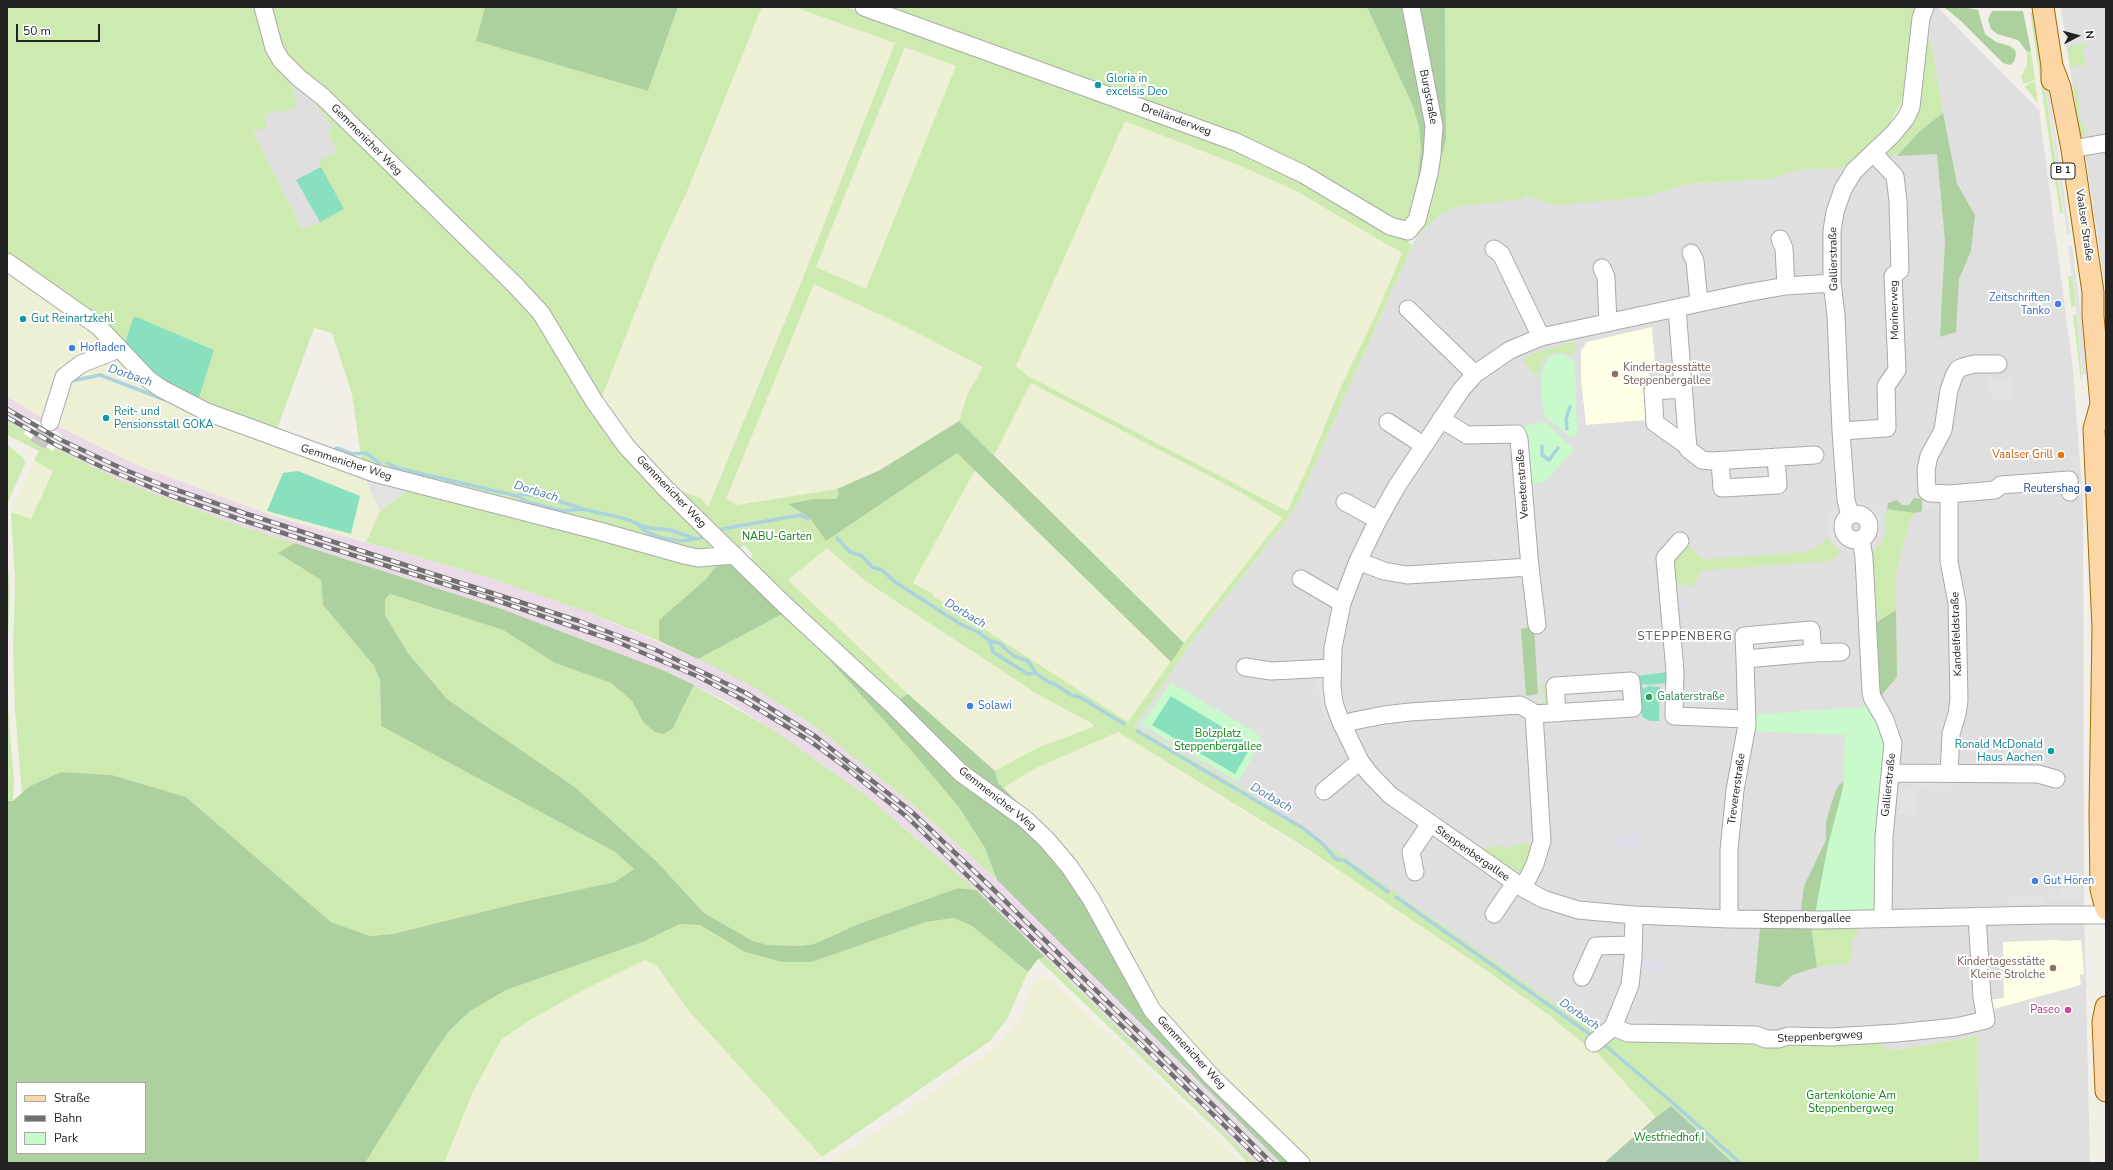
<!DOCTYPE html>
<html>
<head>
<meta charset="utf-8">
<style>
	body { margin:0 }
	#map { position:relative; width:2113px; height:1170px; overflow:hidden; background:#f2efe9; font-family:"Nunito Sans",sans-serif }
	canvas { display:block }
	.frame { position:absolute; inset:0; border:8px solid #222; pointer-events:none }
	.legend { position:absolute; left:16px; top:1082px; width:130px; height:72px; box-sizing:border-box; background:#fff; border:1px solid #a7a7a7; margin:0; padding:5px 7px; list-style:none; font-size:12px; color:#222 }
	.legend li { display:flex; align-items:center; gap:8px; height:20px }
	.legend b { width:20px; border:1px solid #a7a7a7 }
	.north { position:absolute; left:2057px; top:16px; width:40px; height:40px; -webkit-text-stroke:3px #fff; paint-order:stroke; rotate:84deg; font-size:11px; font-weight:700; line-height:16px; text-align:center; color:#222 }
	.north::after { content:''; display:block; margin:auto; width:14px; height:18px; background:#222; clip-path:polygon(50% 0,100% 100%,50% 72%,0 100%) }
	.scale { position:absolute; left:16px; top:24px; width:84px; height:18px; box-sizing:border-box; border:2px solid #222; border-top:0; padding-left:5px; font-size:12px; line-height:14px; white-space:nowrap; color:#222; -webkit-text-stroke:3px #fff; paint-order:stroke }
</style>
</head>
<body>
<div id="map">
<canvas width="2113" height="1170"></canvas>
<div class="frame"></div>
<ul class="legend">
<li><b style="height:5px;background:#fcd6a4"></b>Straße</li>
<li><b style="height:5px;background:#707070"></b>Bahn</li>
<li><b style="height:11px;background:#c8facc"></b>Park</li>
</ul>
<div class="north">N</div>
<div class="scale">50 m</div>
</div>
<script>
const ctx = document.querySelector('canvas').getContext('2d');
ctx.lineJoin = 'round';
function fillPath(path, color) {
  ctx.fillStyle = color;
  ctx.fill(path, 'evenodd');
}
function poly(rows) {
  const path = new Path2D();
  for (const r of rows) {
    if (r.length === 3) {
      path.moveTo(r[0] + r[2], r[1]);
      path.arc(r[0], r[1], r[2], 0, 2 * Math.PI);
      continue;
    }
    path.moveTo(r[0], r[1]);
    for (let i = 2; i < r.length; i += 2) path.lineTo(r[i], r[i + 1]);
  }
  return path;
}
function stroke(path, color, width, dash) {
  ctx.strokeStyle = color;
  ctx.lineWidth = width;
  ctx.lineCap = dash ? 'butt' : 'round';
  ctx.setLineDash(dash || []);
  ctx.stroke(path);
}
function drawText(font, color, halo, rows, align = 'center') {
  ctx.font = font + ' "Nunito Sans",sans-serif';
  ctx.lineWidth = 4;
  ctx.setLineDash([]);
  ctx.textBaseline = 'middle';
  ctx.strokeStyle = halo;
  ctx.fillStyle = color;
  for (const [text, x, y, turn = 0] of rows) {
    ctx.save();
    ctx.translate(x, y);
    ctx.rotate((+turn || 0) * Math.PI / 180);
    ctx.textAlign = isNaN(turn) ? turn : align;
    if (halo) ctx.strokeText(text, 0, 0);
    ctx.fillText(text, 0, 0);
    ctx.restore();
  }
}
fillPath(poly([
	[1933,7,1937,7,2039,110,2073,369,2083,504,2084,901,2090,1163,1979,1163,1977,1036,1899,1050,1883,1048,1883,1039,1597,1033,1238,786,1135,726,1191,643,1289,517,1299,500,1416,237,1441,214,1460,206,1524,195,1546,203,1644,197,1689,184,1772,179,1796,170,1848,168,1910,121,1926,24],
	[2061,7,2106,7,2106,294,2085,152,2080,138],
	[268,55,396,177,320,222,302,229,253,132]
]), '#e0dfdf');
fillPath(poly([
	[7,397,50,422,137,465,274,516,487,577,585,611,698,659,750,685,820,730,868,767,916,807,997,880,1281,1163,1256,1163,1045,957,941,860,867,796,772,729,728,702,665,671,502,609,240,526,121,481,47,444,7,421]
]), '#ebdbe8');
fillPath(poly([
	[1652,327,1655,364,1648,365,1650,382,1643,383,1646,420,1586,425,1581,379,1581,351,1587,342],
	[2055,940,2065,941,2081,940,2084,974,2080,975,2081,985,1990,1010,1986,1000,2004,998,2003,942]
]), '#ffffe5');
fillPath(poly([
	[762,7,794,7,896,43,802,280,707,507,701,498,672,488,622,429,601,399,661,247,686,194],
	[906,47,957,66,866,289,816,267],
	[1125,121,1238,165,1296,191,1402,253,1379,308,1340,389,1304,476,1287,511,1028,376,1015,366],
	[7,260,133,359,363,474,380,511,366,542,274,516,137,465,50,422,7,397],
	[814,284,900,324,983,367,968,393,959,421,880,470,837,489,737,505,726,499,731,483],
	[1031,383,1240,492,1283,518,1184,643,994,455],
	[34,460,53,470,31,519,11,512],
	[975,470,1171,662,1128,722,933,596,932,593,913,583],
	[827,548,864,580,1039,695,1091,721,1094,727,1003,779,977,764,788,580],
	[1118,732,1373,892,1550,1016,1594,1049,1656,1117,1604,1163,1309,1163,1179,1036,1003,788,1034,769],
	[645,960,657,966,689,1011,822,1157,814,1163,444,1163,472,1094,501,1040,530,1020,587,988],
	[1040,978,1052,981,1222,1142,1241,1163,829,1163,886,1126,997,1047,1021,1017,1030,990]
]), '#eef0d5');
fillPath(poly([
	[7,7,253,7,281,71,291,85,298,106,284,112,278,110,264,115,267,127,253,132,302,229,320,222,344,209,318,161,337,152,328,134,332,126,310,97,312,94,537,315,565,361,712,543,709,552,700,554,362,463,352,394,332,333,314,328,276,432,198,401,214,350,134,317,123,348,7,260],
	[270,7,485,7,477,41,648,91,678,7,762,7,686,194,661,247,601,399,573,355,293,63,278,39],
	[794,7,846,7,1241,150,1406,239,1412,246,1299,500,1289,517,1191,643,1135,726,1238,786,1314,836,1597,1033,1882,1039,1884,1048,1899,1050,1977,1036,1979,1163,1733,1163,1671,1106,1656,1117,1594,1049,1585,1045,1550,1016,1487,971,1306,848,1118,732,1034,769,1003,788,998,783,995,771,1037,748,1093,727,1093,724,1039,695,888,596,864,580,827,548,788,580,908,694,898,701,792,605,770,578,751,560,752,554,744,545,737,550,672,488,701,498,708,507,802,280,895,43],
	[905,47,956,66,866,289,816,267],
	[1125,121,1238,165,1296,191,1402,253,1379,308,1340,389,1304,476,1287,511,1028,376,1016,366],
	[814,284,900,324,983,367,968,393,959,421,994,455,1031,383,1240,492,1282,518,1184,643,1128,722,933,596,932,593,913,583,975,470,957,453,826,541,810,518,789,504,836,499,839,494,837,489,737,505,726,499],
	[875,7,1367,7,1413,105,1419,127,1421,149,1417,184,1419,190,1412,216,1404,224,1303,171],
	[1445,7,1916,7,1906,88,1900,105,1886,130,1848,168,1796,170,1772,179,1689,184,1644,197,1558,205,1546,203,1525,195,1522,199,1460,206,1441,214,1416,237,1446,139],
	[2030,11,2035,16,2063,213,2060,213],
	[1925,32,1933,52,1943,113,1920,131,1897,156,1889,156,1885,150,1910,121],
	[2088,43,2088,46,2082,47,2086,65,2070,67,2067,47],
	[2031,51,2035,80,2024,84,2021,77,2027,65,2027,52],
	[2035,82,2038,102,2037,102,2025,87,2030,83],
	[2077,86,2081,123,2088,134,2080,135,2073,87],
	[2068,276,2073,276,2076,306,2071,307],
	[2073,315,2077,315,2082,380,2081,380],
	[1574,342,1576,344,1574,355,1555,352,1545,358,1541,365,1538,378,1523,360,1523,359,1534,353],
	[7,421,47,444,121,481,240,526,295,543,278,553,321,580,323,605,374,666,380,680,381,726,615,852,634,869,616,882,522,902,393,934,370,936,331,922,186,797,112,775,61,772,30,786,22,794,15,709,13,648,15,580,11,512,31,519,53,471,34,460,39,451,7,435],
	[7,445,24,458,25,464,7,504],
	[411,487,719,562,706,579,659,620,659,641,585,611,487,577,366,542,380,511],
	[1887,509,1915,513,1910,520,1896,574,1896,610,1877,622,1873,551,1880,544,1886,532,1885,515],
	[1828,536,1830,541,1842,552,1830,561,1701,571,1693,587,1668,582,1665,558,1685,543,1700,557,1706,559,1806,552,1820,545],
	[7,555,10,591,8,643,8,707,14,782,13,801,7,801],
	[389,594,503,630,555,663,611,683,632,701,643,722,673,728,694,685,772,729,867,796,976,890,958,888,861,923,814,944,799,946,768,945,753,941,704,913,658,863,576,788,447,699,408,653,385,615,385,599],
	[786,612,909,748,958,806,985,848,997,880,916,807,820,730,750,685,698,659],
	[1541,685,1548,685,1550,706,1539,710,1539,703,1545,701],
	[1535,843,1523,876,1482,848,1502,846,1509,849,1515,845],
	[954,918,972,926,1028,972,1007,1019,990,1041,822,1157,689,1011,657,966,645,960,587,988,530,1020,501,1040,472,1094,444,1163,365,1163,433,1054,450,1030,470,1011,506,990,643,942,680,924,700,925,745,952,782,962,812,962,926,922],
	[1811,927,1853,927,1858,930,1852,942,1851,963,1817,967],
	[1045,957,1256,1163,1248,1163,1225,1138,1038,959]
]), '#cdebb0');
fillPath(poly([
	[485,7,678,7,648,91,476,41],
	[1367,7,1445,7,1446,139,1435,181,1419,190,1417,184,1421,149,1419,127,1413,106],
	[1944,7,1963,7,1978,10,1985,34,1996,42,2010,46,2015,50,2016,55,2014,62,2010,65,2003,63,1961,21],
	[1992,11,2023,11,2031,51,2027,52,2018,40,1997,34,1991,29,1988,19],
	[1943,113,1957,184,1975,215,1971,251,1959,279,1956,332,1940,337,1945,241,1937,154,1897,156,1920,131],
	[959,421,1184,643,1171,662,957,453,826,541,810,518,788,504,814,499,836,499,839,494,837,489,880,470],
	[1914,498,1922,499,1922,511,1915,513,1887,509,1888,503,1897,500,1902,505,1909,505],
	[295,543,502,609,665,671,694,685,673,728,664,734,655,732,643,722,632,701,611,683,555,663,503,630,390,594,385,599,385,615,408,653,447,699,576,788,658,863,704,913,753,941,768,945,799,946,814,944,861,923,958,888,976,890,1045,957,1038,959,1028,972,972,926,954,918,926,922,812,962,782,962,745,952,700,925,680,924,643,942,506,990,470,1011,450,1030,433,1054,365,1163,7,1163,7,801,13,801,30,786,61,772,112,775,186,797,331,922,370,936,393,934,522,902,615,882,634,869,615,852,381,726,380,680,374,666,323,605,321,580,278,553],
	[17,1083,145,1083,145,1153,17,1153],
	[719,562,736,564,786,612,698,659,659,641,659,620,706,579],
	[1896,610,1897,677,1880,697,1877,622],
	[1534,626,1538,694,1526,696,1521,629],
	[815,644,898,700,908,694,995,771,998,783,1055,838,1154,1007,1309,1163,1281,1163,997,880,985,848,958,806,909,748],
	[1849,777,1822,901,1811,927,1817,967,1793,975,1779,987,1755,983,1761,918,1800,919,1804,886,1826,840,1826,821,1834,795,1838,786]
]), '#add19e');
fillPath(poly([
	[1671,1106,1733,1163,1604,1163,1656,1117]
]), '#aacbaf');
fillPath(poly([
	[1560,354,1572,359,1575,363,1577,435,1571,438,1544,415,1542,399,1541,376,1544,366,1550,357],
	[1546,422,1574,450,1546,481,1528,485,1523,426],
	[1171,683,1257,733,1261,742,1238,782,1141,724],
	[1876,706,1885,720,1883,917,1814,919,1828,845,1843,788,1845,735,1746,731,1747,715]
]), '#c8facc');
fillPath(poly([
	[321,167,344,209,320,222,296,180],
	[134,316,214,350,198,401,176,391,123,348],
	[298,471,360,496,351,534,267,511,283,473],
	[1667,672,1669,683,1648,685,1644,684,1642,685,1644,689,1648,686,1660,687,1659,721,1650,721,1642,717,1637,676],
	[1171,696,1252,745,1235,774,1152,725]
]), '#88e0be');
fillPath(poly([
	[2046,91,2049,91,2070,233,2067,234],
	[2072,245,2081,315,2087,375,2082,374,2076,306,2068,246],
	[1989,378,2012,378,2013,399,1992,400],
	[1683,389,1686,445,1655,423,1653,391],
	[1776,457,1778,485,1722,488,1720,461],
	[363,474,411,487,380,511],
	[2052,481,2053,494,2019,497,2018,484],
	[1933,494,1949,508,1922,511,1922,499],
	[1857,499,1872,505,1881,518,1882,534,1873,548,1866,536,1869,528,1867,520,1864,516,1856,513],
	[1837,505,1846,517,1842,526,1844,533,1854,540,1853,555,1837,549,1828,536,1828,519],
	[1811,630,1813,653,1745,659,1744,636],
	[1314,668,1332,668,1340,720,1324,722],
	[1631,681,1633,708,1557,713,1555,686],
	[1662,685,1675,685,1674,710,1661,709],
	[1905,761,1944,762,1944,770,1905,768],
	[1958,777,1958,785,1910,786,1910,778],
	[1898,786,1917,788,1915,815,1896,814],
	[2071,882,2084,894,2080,897,2067,902,2049,902,2049,895,2058,894,2059,889,2065,888],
	[2007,895,2045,895,2045,904,2007,904],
	[1956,1027,1959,1035,1898,1045,1897,1033]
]), '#e2e2e2');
fillPath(poly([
	[1856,526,6],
	[1669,595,1687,599,1671,626],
	[1641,834,1636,847,1614,848,1613,836],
	[1633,958,1663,961,1662,974,1632,971]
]), '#dddde8');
fillPath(poly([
	[32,418,62,435,53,451,24,434]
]), '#fff');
stroke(poly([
	[71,381,100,375,163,399],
	[1567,429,1566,419,1570,407],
	[1542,446,1542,455,1549,460,1558,448],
	[330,451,338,448,352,454,366,453,379,463],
	[387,463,397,468,517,496,530,503,563,511,583,509,626,519,638,524,645,531,662,538,681,541,701,538],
	[517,496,524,494,552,499,583,509],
	[639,525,650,528,670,530,693,538],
	[722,529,801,515,808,519],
	[837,538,850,552,862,556,872,567,882,570,895,582,962,625,978,632,990,641,993,652,1018,668,1028,674,1036,673,1048,682,1053,683,1071,695,1080,697,1124,724],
	[990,641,999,643,1014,656,1028,661,1036,673],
	[1137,731,1303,828,1323,844,1334,857,1338,860,1344,860,1388,892],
	[1396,897,1594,1037],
	[1601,1042,1673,1103,1740,1163]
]), '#aad3df', 3.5);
stroke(poly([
	[38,445,50,422]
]), '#c8c6c1', 17, [17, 8]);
const minor = poly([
	[263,7,274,48,281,60,299,78,323,97,515,285,541,313,594,401,626,446,665,488,788,608,893,705,961,773,1025,819,1046,839,1069,866,1091,899,1152,1010,1212,1077,1301,1163],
	[864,7,1236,142,1303,174,1390,226,1408,231,1417,220,1429,174,1432,155,1434,126,1411,7],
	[2072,149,2106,143],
	[1780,239,1784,248,1786,286],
	[1494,249,1501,254,1541,337],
	[1691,253,1695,261,1699,303],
	[7,262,98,326,149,380,162,389,207,412,374,473,599,531,684,555,698,558,734,555],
	[1602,268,1606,277,1608,323],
	[1832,283,1786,286,1746,293,1541,337,1510,350,1475,374,1461,390,1397,486,1378,520,1358,561,1342,603,1333,648,1332,686,1334,703,1340,720,1360,761,1369,773,1390,795,1523,888,1543,899,1578,910,1634,915,1729,919,1822,920,2045,915,2106,915],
	[1677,308,1688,449,1702,460,1711,461,1815,455],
	[1408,309,1475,374],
	[1683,389,1653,391,1655,423,1686,445],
	[50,422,64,377,81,364,119,349],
	[1388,422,1423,445],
	[1841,431,1887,428,1886,386,1897,370,1893,276,1900,270,1898,201,1895,176,1874,154],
	[1720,461,1722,488,1778,485,1776,457],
	[1949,494,1930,493,1927,491,1926,470,1929,456,1943,430,1949,390,1954,376,1958,369,1963,367,1974,364,1998,364],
	[1345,502,1378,520],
	[1856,527,13],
	[1850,515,1846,500,1841,431,1836,315,1832,283,1832,231,1835,212,1843,189,1854,171,1893,134,1906,118,1911,107,1921,18,1925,7],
	[1861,539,1864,558,1871,691,1872,697,1885,720,1893,743,1884,837,1883,917],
	[1680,541,1665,558,1675,671,1674,716,1747,719],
	[1358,561,1384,571,1407,575,1530,567,1519,439,1517,434,1467,435,1441,419],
	[1530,567,1537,625],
	[1301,579,1342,603],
	[1811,630,1813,653,1745,659,1744,636,1811,630],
	[1813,653,1841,652],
	[1245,667,1271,671,1332,668],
	[1534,714,1633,708,1631,681,1555,686,1557,713],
	[1342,725,1354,721,1384,715,1410,712,1520,705,1531,711,1534,714,1542,841,1535,864,1523,888],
	[1891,773,2038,774,2056,779],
	[1949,773,1951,734,1957,714,1959,700,1957,603,1949,561,1949,494,1995,490,2001,485,2069,480,2070,492],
	[1324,791,1360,761],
	[1415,872,1411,852,1430,824],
	[1494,914,1515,883],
	[1729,919,1729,850,1735,790,1747,725,1745,659],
	[1582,977,1596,946,1633,945],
	[1613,1027,1628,1033,1756,1035,1766,1039,1779,1039,1788,1036,1831,1037,1897,1033,1956,1027,1986,1020,1982,997,1977,916],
	[1594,1043,1613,1027,1630,985,1633,958,1634,915]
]);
const major = poly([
	[2043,7,2052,66,2052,80],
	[2052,66,2060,87,2072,149,2093,292,2093,316,2101,404,2105,418],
	[2101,404,2094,429,2103,628,2100,813,2101,889,2106,909],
	[2106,1007,2103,1022,2106,1091]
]);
stroke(minor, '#a9a9a9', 19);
stroke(major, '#a06b00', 23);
stroke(minor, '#fff', 17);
stroke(major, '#fcd6a4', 21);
const rail = poly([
	[7,409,59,439,123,469,165,486,247,514,579,621,654,649,746,693,815,736,912,812,992,888,1272,1163],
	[7,417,56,445,102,467,169,495,245,521,498,601,615,641,699,677,745,701,810,741,845,767,907,817,1263,1163]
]);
stroke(rail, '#707070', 4.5);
stroke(rail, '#fff', 3, [9]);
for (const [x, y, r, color] of [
	[1098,85,4,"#0f9aa8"],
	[2058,304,4,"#3f7fe0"],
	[23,319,4,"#0f9aa8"],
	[72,348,4,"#3f7fe0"],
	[1615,374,4,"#8d6e63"],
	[106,418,4,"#0f9aa8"],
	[2061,455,4,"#e8710a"],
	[2088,489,4,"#1a4fb4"],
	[1649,697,4,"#2e9e5b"],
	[970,706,4,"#3f7fe0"],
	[2051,751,4,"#0f9aa8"],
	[2035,881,4,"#3f7fe0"],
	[2053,968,4,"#8d6e63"],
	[2068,1010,4,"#d1479c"]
]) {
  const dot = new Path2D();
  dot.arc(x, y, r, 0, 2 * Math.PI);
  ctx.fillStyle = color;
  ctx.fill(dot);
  stroke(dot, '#fff', 1.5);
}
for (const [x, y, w] of [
	[2063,171,24]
]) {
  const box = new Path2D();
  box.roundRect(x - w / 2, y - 8, w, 16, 3);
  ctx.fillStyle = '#fff';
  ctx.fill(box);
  stroke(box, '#222', 1);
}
drawText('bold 10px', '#222', null, [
	["B 1",2063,171]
]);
drawText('11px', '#0d838f', '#fff', [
	["Gloria in",1106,79],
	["excelsis Deo",1106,92],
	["Gut Reinartzkehl",31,319],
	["Reit- und",114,412],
	["Pensionsstall GOKA",114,425],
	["Ronald McDonald",2043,745,"right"],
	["Haus Aachen",2043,758,"right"]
], 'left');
drawText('11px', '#222', '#fff', [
	["Burgstraße",1428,97,79],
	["Dreiländerweg",1176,120,20],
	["Gemmenicher Weg",366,140,45],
	["Vaalser Straße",2084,225,82],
	["Gallierstraße",1834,259,-91],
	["Morinerweg",1895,310,-91],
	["Gemmenicher Weg",346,463,18],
	["Veneterstraße",1523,484,-94],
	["Gemmenicher Weg",671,492,46],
	["Kandelfeldstraße",1957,634,-92],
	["Gallierstraße",1889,785,-84],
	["Trevererstraße",1737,789,-82],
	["Gemmenicher Weg",997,799,38],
	["Steppenbergallee",1472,854,35],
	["Steppenbergallee",1807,919],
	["Steppenbergweg",1820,1037,-3],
	["Gemmenicher Weg",1191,1053,47]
]);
drawText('11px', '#366cbe', '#fff', [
	["Zeitschriften",2050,298,"right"],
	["Tanko",2050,311,"right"],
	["Hofladen",80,348],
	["Solawi",978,706],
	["Gut Hören",2043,881]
], 'left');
drawText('11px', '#785e54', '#fff', [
	["Kindertagesstätte",1623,368],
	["Steppenbergallee",1623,381],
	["Kindertagesstätte",2045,962,"right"],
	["Kleine Strolche",2045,975,"right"]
], 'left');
drawText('11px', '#c56008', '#fff', [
	["Vaalser Grill",2053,455]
], 'right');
drawText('11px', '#164399', '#fff', [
	["Reutershag",2080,489]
], 'right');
drawText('11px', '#0c8416', '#fff', [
	["NABU-Garten",777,537],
	["Bolzplatz",1218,734],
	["Steppenbergallee",1218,747],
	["Gartenkolonie Am",1851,1096],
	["Steppenbergweg",1851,1109],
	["Westfriedhof I",1669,1138]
]);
drawText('11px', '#27864d', '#fff', [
	["Galaterstraße",1657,697]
], 'left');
drawText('11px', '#b23c85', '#fff', [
	["Paseo",2060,1010]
], 'right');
drawText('italic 12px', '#4a7aab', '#fff', [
	["Dorbach",130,376,19],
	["Dorbach",536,492,17],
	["Dorbach",965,614,31],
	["Dorbach",1271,798,30],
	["Dorbach",1579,1015,35]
]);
ctx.letterSpacing = '1px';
drawText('12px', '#555', '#fff', [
	["STEPPENBERG",1685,637]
]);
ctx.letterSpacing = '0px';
</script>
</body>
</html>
